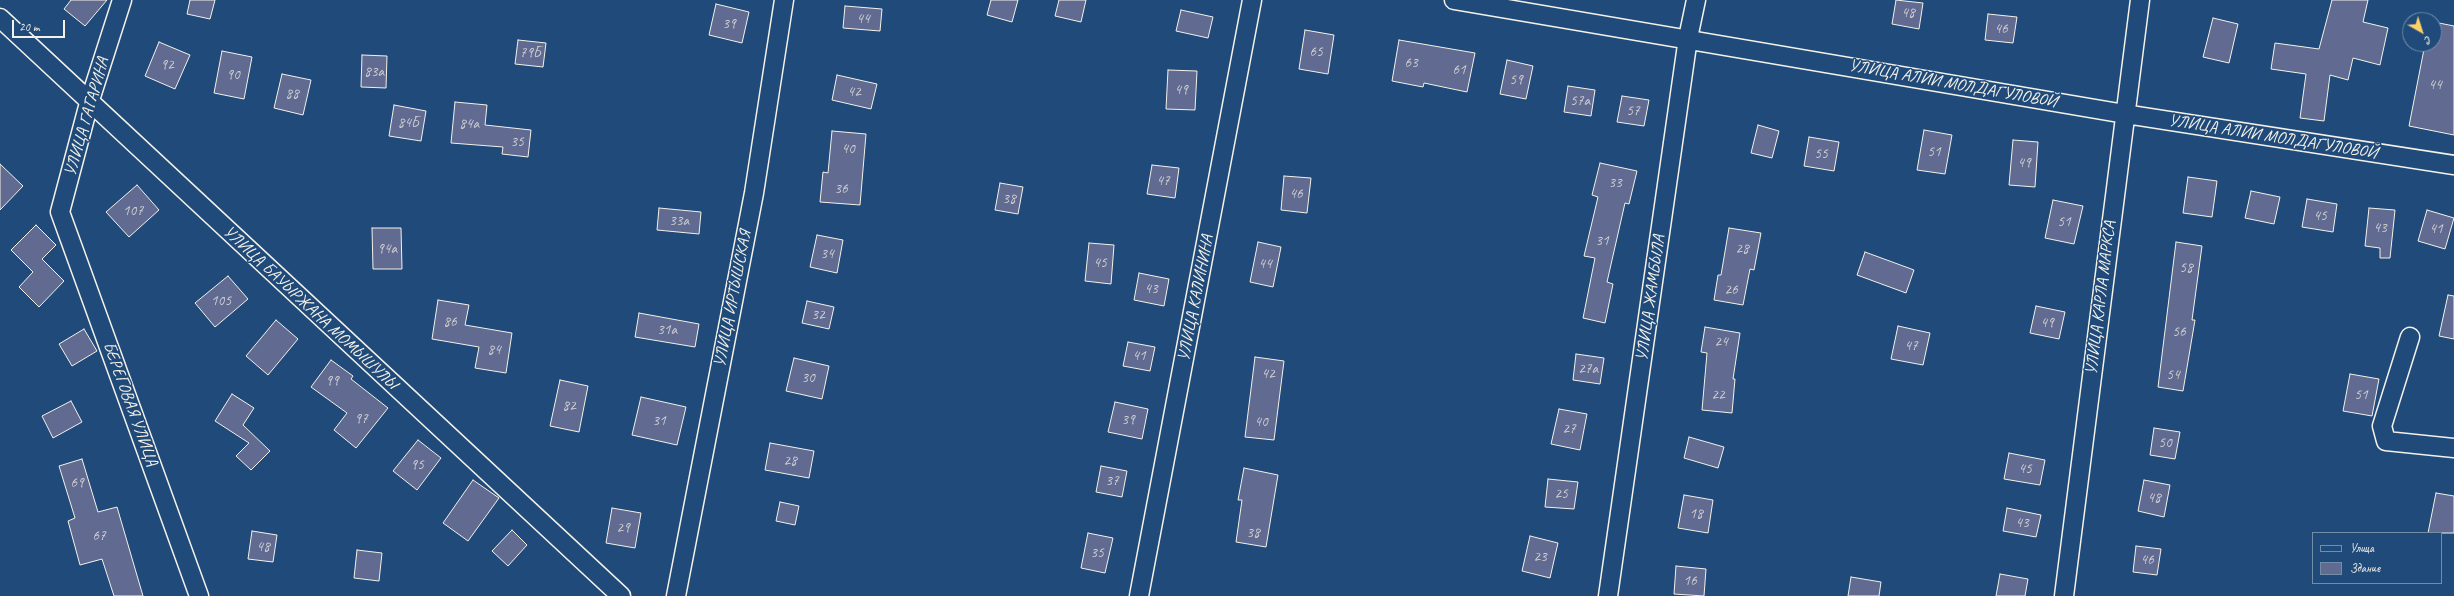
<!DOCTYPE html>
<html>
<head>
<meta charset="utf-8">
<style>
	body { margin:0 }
	#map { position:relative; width:2454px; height:596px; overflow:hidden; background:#1f4a7a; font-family:Caveat,sans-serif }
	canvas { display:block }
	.legend { position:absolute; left:2312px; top:532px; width:130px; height:52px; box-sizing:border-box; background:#1f4a7a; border:1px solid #748da6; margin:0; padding:5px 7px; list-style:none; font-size:12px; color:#f4f1e8 }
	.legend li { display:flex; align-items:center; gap:8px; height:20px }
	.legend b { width:20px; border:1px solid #748da6 }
	.north { position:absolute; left:2402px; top:12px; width:40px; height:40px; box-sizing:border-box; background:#1f4a7a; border:1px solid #748da6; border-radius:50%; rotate:141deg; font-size:11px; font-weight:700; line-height:16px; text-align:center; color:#f4f1e8 }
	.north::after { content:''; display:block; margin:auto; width:14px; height:18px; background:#ffd166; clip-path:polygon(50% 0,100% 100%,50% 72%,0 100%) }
	.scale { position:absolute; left:12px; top:20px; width:53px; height:18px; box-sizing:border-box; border:2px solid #f4f1e8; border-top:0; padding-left:5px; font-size:12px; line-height:14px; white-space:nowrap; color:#f4f1e8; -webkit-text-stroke:3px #1f4a7a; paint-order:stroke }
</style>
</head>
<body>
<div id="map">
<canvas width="2454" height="596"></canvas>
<ul class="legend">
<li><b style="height:5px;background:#1f4a7a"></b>Улица</li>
<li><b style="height:11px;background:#616b92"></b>Здание</li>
</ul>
<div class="north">С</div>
<div class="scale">20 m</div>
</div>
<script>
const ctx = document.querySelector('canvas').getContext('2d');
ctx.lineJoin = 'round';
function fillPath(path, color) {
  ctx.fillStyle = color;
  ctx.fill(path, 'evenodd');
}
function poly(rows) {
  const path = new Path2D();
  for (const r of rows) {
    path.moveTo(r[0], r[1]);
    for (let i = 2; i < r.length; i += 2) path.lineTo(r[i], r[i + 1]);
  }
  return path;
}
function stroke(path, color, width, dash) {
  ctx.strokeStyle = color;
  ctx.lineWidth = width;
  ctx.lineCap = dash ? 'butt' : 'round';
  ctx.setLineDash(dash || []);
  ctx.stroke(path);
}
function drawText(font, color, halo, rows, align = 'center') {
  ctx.font = font + ' Caveat,sans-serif';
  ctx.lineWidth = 3;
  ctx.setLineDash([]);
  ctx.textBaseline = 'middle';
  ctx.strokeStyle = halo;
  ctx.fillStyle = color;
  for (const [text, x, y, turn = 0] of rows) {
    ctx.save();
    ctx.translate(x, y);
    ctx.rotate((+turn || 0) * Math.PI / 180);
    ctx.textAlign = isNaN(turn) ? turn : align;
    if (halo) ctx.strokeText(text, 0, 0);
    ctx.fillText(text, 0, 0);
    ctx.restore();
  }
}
const building = poly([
	[71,0,107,0,85,26,64,9,71,0],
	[190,0,215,0,210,19,187,14,190,0],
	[991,0,1018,0,1012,22,987,15,991,0],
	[1059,0,1086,0,1081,22,1055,16,1059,0],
	[1896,0,1923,3,1919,29,1892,24,1896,0],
	[2332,0,2368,0,2363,22,2388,28,2380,65,2353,58,2348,80,2330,75,2324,121,2300,118,2306,74,2271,69,2275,43,2319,49,2332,0],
	[716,4,749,12,742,43,709,35,716,4],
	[845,6,882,9,880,31,843,28,845,6],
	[1181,10,1213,17,1208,38,1176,31,1181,10],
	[1988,14,2017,17,2013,43,1985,40,1988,14],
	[2213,18,2238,24,2229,63,2203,57,2213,18],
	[2434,22,2454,26,2454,135,2409,126,2425,44,2434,44,2434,22],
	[1305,30,1334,35,1328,74,1299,69,1305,30],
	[518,40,546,43,543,67,515,64,518,40],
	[1399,40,1475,53,1467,92,1424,83,1423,87,1392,81,1399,40],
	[159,42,190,55,175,89,145,76,159,42],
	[222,51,252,57,244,99,214,93,222,51],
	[362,55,387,56,386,88,361,87,362,55],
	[1507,60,1533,66,1526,99,1500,94,1507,60],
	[1168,70,1197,71,1195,110,1166,109,1168,70],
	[282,74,311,80,303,115,274,108,282,74],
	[837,75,877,84,871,109,832,100,837,75],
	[1568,86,1595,90,1591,116,1564,112,1568,86],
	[1622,96,1649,100,1644,126,1617,122,1622,96],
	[455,102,487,105,485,125,531,130,528,157,502,154,503,147,451,143,455,102],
	[394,105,426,111,421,141,389,136,394,105],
	[1758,125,1779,131,1772,158,1751,153,1758,125],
	[1924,130,1952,135,1945,174,1917,170,1924,130],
	[832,131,866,134,860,205,820,202,823,172,828,173,832,131],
	[1809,137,1839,142,1834,171,1804,166,1809,137],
	[2013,140,2038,142,2035,187,2009,185,2013,140],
	[1600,163,1637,171,1629,204,1625,203,1607,282,1613,284,1605,323,1583,318,1595,258,1584,256,1598,197,1592,195,1600,163],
	[0,164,23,186,0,210,0,164],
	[1152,165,1179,168,1175,198,1147,194,1152,165],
	[1284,176,1311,178,1307,213,1281,210,1284,176],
	[2188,177,2217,181,2212,217,2183,213,2188,177],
	[1000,183,1023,187,1018,214,995,210,1000,183],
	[137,185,159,210,129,237,106,212,137,185],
	[2251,191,2280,197,2274,224,2245,218,2251,191],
	[2307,199,2337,204,2333,232,2302,227,2307,199],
	[2053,200,2083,206,2074,244,2045,238,2053,200],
	[659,208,701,212,699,234,657,230,659,208],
	[2369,208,2395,210,2390,258,2380,258,2380,248,2365,246,2369,208],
	[2427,210,2454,218,2445,249,2418,241,2427,210],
	[36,225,56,245,42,259,64,281,39,307,19,287,33,272,11,250,36,225],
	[372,228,401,228,402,269,373,269,372,228],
	[1729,228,1761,233,1754,270,1750,269,1743,305,1714,300,1718,275,1721,275,1729,228],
	[817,235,843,240,837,273,810,267,817,235],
	[1258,242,1281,247,1273,287,1250,282,1258,242],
	[2176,242,2202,246,2192,320,2195,320,2183,391,2158,387,2176,242],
	[1089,243,1114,245,1111,284,1085,281,1089,243],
	[1865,252,1914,270,1906,293,1857,275,1865,252],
	[1139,273,1169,279,1164,306,1134,300,1139,273],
	[228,276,248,299,215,327,195,303,228,276],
	[2448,295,2454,296,2454,339,2439,336,2448,295],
	[438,300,469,305,465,325,512,333,506,373,475,368,479,347,432,339,438,300],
	[807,301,834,307,829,329,802,323,807,301],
	[2036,306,2065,312,2059,339,2030,333,2036,306],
	[639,313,699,324,695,347,635,337,639,313],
	[276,320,298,339,268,375,246,356,276,320],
	[1898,326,1930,333,1923,365,1891,359,1898,326],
	[1705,327,1740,333,1733,379,1735,379,1732,413,1702,410,1707,353,1701,352,1705,327],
	[84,329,97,351,72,366,59,344,84,329],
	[1128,342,1155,347,1150,371,1123,366,1128,342],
	[1576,354,1604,358,1600,384,1573,380,1576,354],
	[1255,357,1284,361,1274,440,1245,437,1255,357],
	[794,358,829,366,822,399,786,391,794,358],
	[331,360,353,376,351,379,388,408,356,448,334,430,347,413,311,387,331,360],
	[2350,374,2379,379,2372,416,2343,411,2350,374],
	[560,380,588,386,579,432,550,426,560,380],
	[232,394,254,408,243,425,270,451,251,470,236,456,249,443,215,421,232,394],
	[641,397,686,407,677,445,632,435,641,397],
	[71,401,82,422,53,438,42,416,71,401],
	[1115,402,1148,409,1142,439,1108,432,1115,402],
	[1559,409,1587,414,1580,450,1551,444,1559,409],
	[2154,428,2180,432,2175,459,2150,455,2154,428],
	[1689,437,1724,447,1718,468,1684,458,1689,437],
	[418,440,441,458,417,490,393,471,418,440],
	[770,443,814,451,809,478,765,470,770,443],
	[2009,453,2045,460,2040,485,2004,479,2009,453],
	[82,459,98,512,117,507,143,596,114,596,102,559,80,565,68,521,75,518,59,466,82,459],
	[1101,466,1127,471,1122,497,1096,492,1101,466],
	[1244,468,1278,475,1266,547,1236,542,1242,500,1238,500,1244,468],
	[1548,479,1578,482,1574,509,1545,507,1548,479],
	[473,480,499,498,468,541,443,523,473,480],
	[2144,480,2170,485,2164,517,2138,511,2144,480],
	[2436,493,2454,496,2454,533,2428,533,2436,493],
	[1684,495,1713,500,1708,533,1678,528,1684,495],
	[780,502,799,506,795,525,776,521,780,502],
	[612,508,641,513,635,548,606,543,612,508],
	[2007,508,2041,515,2036,537,2003,531,2007,508],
	[512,530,527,545,508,566,492,551,512,530],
	[252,531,277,535,273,562,248,559,252,531],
	[1088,533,1113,538,1105,573,1081,568,1088,533],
	[1530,536,1558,543,1550,578,1522,571,1530,536],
	[2136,546,2161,549,2157,575,2133,572,2136,546],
	[357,550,382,553,379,581,354,578,357,550],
	[1676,566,1706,569,1704,596,1674,594,1676,566],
	[2000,574,2028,579,2025,596,1996,596,2000,574],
	[1851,577,1881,582,1879,596,1848,596,1851,577]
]);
fillPath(building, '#616b92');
stroke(building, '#f4f1e8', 1);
const minor = poly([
	[122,0,89,103,60,212,199,596],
	[1454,0,2125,114,2454,165],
	[0,18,621,596],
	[2410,337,2382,426,2386,441,2454,448],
	[676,596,754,193,784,0],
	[1139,596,1252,0],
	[1608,596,1688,38,1696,0],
	[2064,596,2140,0]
]);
stroke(minor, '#f4f1e8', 21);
stroke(minor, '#1f4a7a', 18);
drawText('15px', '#cfd0d2', null, [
	["48",1908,13],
	["44",863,19],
	["39",729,24],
	["46",2001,29],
	["65",1316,52],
	["79Б",530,53],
	["63",1411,63],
	["92",167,65],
	["61",1459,70],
	["83а",374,72],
	["90",233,75],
	["59",1516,80],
	["44",2435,85],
	["49",1181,90],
	["42",854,92],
	["88",292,94],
	["57а",1580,101],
	["57",1633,111],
	["84Б",408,123],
	["84а",469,124],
	["35",517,142],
	["40",848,149],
	["51",1934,152],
	["55",1821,154],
	["49",2024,163],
	["47",1163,181],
	["33",1615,183],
	["36",841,189],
	["46",1296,194],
	["38",1009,199],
	["107",133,211],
	["45",2320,216],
	["33а",679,221],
	["51",2064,222],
	["43",2380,228],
	["41",2436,229],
	["31",1602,241],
	["94а",387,249],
	["28",1742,249],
	["34",827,254],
	["45",1100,263],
	["44",1265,264],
	["58",2186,268],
	["43",1151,289],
	["26",1731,290],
	["105",221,301],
	["32",818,315],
	["86",450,322],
	["49",2047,323],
	["31а",667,330],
	["56",2179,332],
	["24",1721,342],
	["47",1911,346],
	["84",494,350],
	["41",1139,356],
	["27а",1588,369],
	["42",1268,374],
	["54",2173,375],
	["30",808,378],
	["99",332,381],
	["22",1718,395],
	["51",2361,395],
	["82",569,406],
	["97",361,419],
	["39",1128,420],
	["31",659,421],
	["40",1261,422],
	["27",1569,429],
	["50",2165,443],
	["28",790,461],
	["95",417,465],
	["45",2025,469],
	["37",1112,481],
	["69",77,483],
	["25",1561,494],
	["48",2154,498],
	["18",1696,514],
	["43",2022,523],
	["29",623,528],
	["38",1253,533],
	["67",99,536],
	["48",263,547],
	["35",1097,553],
	["23",1540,557],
	["46",2147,560],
	["16",1690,581]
]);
drawText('17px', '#f4f1e8', '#1f4a7a', [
	["УЛИЦА АЛИИ МОЛДАГУЛОВОЙ",1953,84,10],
	["УЛИЦА ГАГАРИНА",87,117,-74],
	["УЛИЦА АЛИИ МОЛДАГУЛОВОЙ",2273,137,9],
	["УЛИЦА КАЛИНИНА",1196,298,-79],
	["УЛИЦА ЖАМБЫЛА",1651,298,-82],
	["УЛИЦА КАРЛА МАРКСА",2101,298,-83],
	["УЛИЦА ИРТЫШСКАЯ",733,299,-79],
	["УЛИЦА БАУЫРЖАНА МОМЫШУЛЫ",310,308,43],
	["БЕРЕГОВАЯ УЛИЦА",130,404,70]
]);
</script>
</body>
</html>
